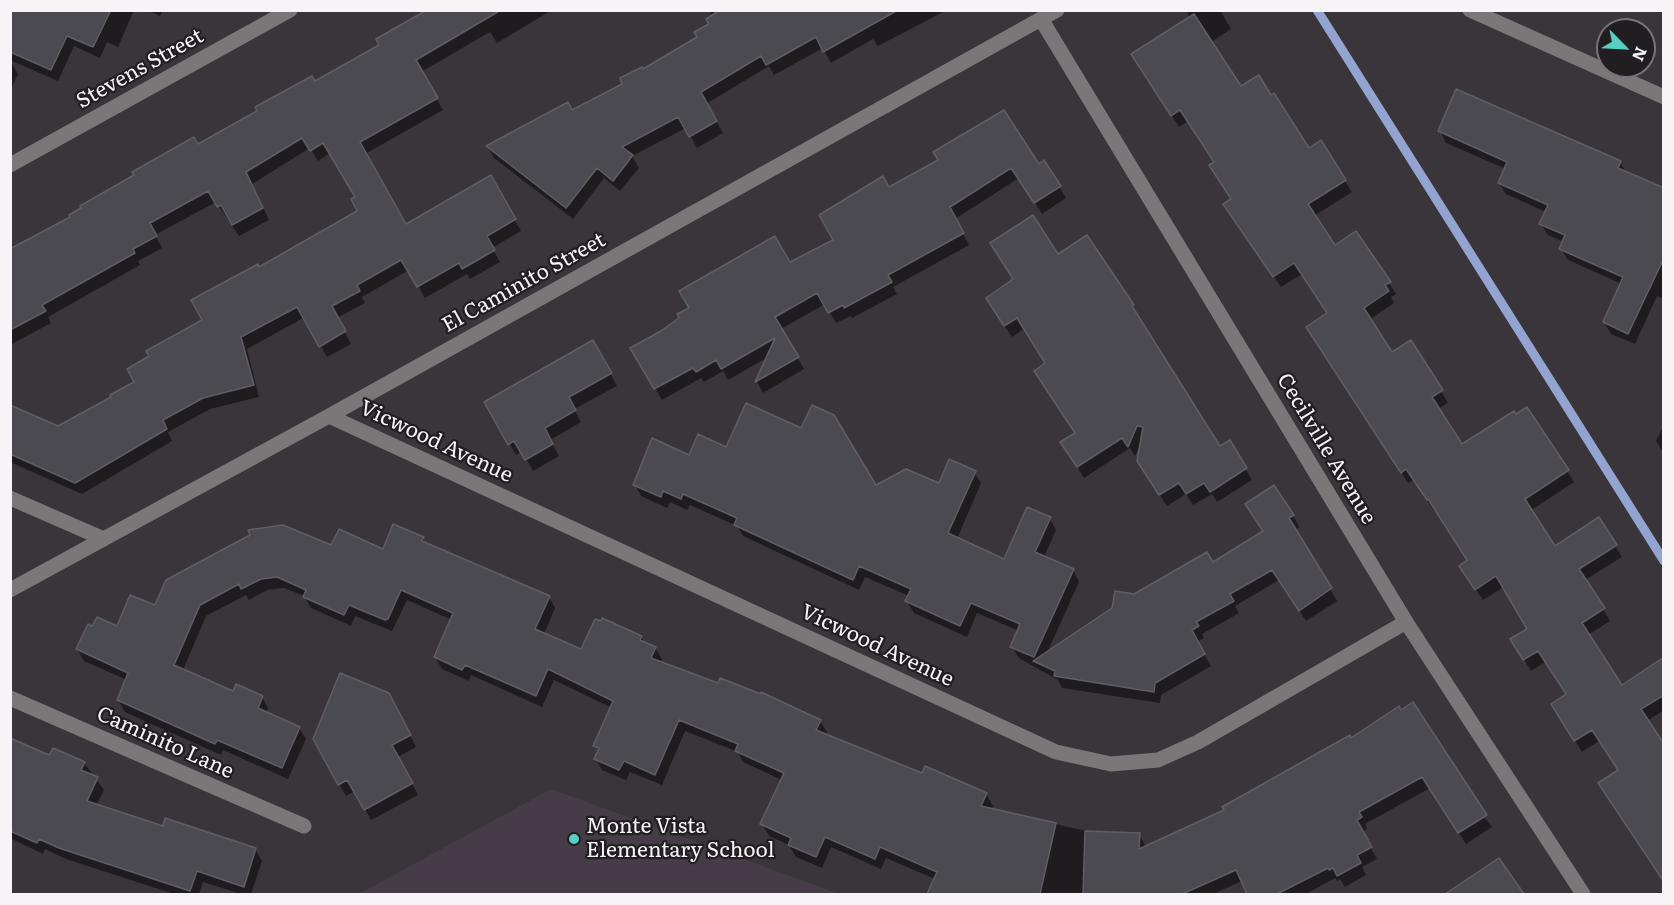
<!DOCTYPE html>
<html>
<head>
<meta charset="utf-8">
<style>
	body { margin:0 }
	#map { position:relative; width:1674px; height:905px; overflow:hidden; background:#3a353b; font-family:Literata,serif }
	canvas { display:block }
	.frame { position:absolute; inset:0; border:12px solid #f7f4f7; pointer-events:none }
	.north { position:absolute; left:1596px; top:18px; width:60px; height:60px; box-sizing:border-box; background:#201e20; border:2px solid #767476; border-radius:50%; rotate:114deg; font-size:16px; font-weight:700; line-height:24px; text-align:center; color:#f7f4f7 }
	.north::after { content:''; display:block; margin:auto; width:21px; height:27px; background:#57cec2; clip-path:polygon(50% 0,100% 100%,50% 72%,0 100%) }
</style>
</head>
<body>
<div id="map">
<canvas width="1674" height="905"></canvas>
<div class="frame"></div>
<div class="north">N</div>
</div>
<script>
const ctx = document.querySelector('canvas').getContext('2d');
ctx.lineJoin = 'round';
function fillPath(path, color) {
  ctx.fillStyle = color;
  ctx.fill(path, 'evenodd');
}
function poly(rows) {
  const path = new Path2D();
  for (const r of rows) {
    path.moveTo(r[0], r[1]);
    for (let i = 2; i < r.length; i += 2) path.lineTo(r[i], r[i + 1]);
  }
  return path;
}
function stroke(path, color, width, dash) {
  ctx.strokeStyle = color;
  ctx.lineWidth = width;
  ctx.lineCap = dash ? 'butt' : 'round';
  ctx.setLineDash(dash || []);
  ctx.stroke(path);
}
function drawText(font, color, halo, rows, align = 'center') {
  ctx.font = font + ' Literata,serif';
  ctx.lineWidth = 4.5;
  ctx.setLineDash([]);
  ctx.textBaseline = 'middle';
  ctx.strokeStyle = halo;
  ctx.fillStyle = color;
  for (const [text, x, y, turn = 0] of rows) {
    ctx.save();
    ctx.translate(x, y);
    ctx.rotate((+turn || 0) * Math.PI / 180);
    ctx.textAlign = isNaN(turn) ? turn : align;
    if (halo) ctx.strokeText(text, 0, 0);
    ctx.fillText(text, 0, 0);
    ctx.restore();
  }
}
fillPath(poly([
	[551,789,823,888,839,894,359,894]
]), '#453c48');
fillPath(poly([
	[14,10,134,10,118,47,107,42,100,58,74,46,58,81,10,60,10,18],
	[147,10,163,10,160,16],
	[429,10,552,10,497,43,490,32,421,72,443,110,365,154,406,226,490,177,521,231,492,248,500,262,470,279,467,274,425,298,409,270,362,297,365,303,337,318,351,344,327,357,305,317,247,349,259,397,210,409,168,432,172,441,82,494,10,462,10,406,58,428,136,383,259,269,359,212,357,197,330,153,318,161,310,148,252,184,269,220,239,236,216,202,155,235,162,248,138,261,140,265,48,317,51,323,10,345,10,251,381,46],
	[714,10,947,10,878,46,873,39,831,63,823,48,774,75,769,66,706,104,723,133,697,148,686,128,632,156,639,168,620,191,604,178,573,219,494,158,488,147,572,111,624,84,699,38,711,25,710,13],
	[1186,10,1220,10,1231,29,1211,42,1240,89,1345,181,1352,192,1314,216,1334,247,1355,234,1389,283,1396,294,1391,297,1394,303,1369,320,1391,355,1411,342,1448,403,1438,409,1461,446,1567,471,1574,482,1530,511,1555,548,1615,546,1622,557,1585,580,1610,621,1588,635,1622,687,1664,659,1664,710,1647,721,1619,771,1599,741,1582,752,1553,704,1567,695,1545,662,1531,671,1519,651,1529,630,1504,587,1483,600,1468,578,1469,561,1436,510,1434,511,1414,480,1408,483,1315,338,1328,314,1302,274,1281,287,1225,205,1232,200,1215,163,1188,121,1179,127,1140,66,1190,18],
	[10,60,18,74,10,91],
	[1440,131,1620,162,1627,174,1664,204,1664,299,1657,296,1635,344,1611,334,1604,322,1622,284,1568,260,1561,249,1564,242,1548,235,1541,224,1546,212,1506,194,1499,183,1506,169,1446,143],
	[939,161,1039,166,1044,162,1066,198,1042,214,1019,178,955,219,969,245,893,287,897,294,852,318,851,316,836,323,825,304,781,329,804,369,763,393,757,382,768,357,728,380,723,371,704,382,701,378,662,400,632,348,835,241,889,189],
	[1058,256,1133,305,1138,318,1220,448,1229,442,1252,480,1217,502,1212,494,1193,505,1186,494,1167,506,1146,473,1140,445,1135,456,1130,448,1084,478,1069,454,1077,434,1047,364,1025,328,1012,337,994,310],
	[593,342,617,386,574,409,581,422,550,440,559,456,533,471,522,451,516,455,487,403],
	[1664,425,1664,453,1656,441],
	[727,449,875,487,939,485,974,472,981,483,957,539,1005,561,1050,519,1056,530,1044,557,1073,570,1079,582,1047,653,1134,596,1212,564,1293,515,1299,527,1295,530,1337,601,1306,621,1279,580,1235,606,1239,613,1202,634,1204,638,1197,642,1211,666,1161,695,1160,703,1062,688,1058,680,1019,658,1012,647,1019,631,977,613,967,637,914,613,907,601,909,596,865,577,859,590,743,536,737,526,690,505,687,510,670,502,667,508,641,496,635,485,690,457],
	[423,539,426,544,549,597,555,608,544,634,582,651,641,637,645,643,655,648,662,659,660,663,820,721,827,732,825,735,923,775,986,794,993,806,991,810,1096,833,1139,834,1146,847,1226,810,1351,740,1399,709,1492,827,1466,844,1430,788,1365,824,1367,829,1362,832,1377,859,1362,867,1366,875,1345,887,1340,879,1337,881,1335,878,1306,894,1248,894,1242,881,1213,894,929,894,935,879,886,858,881,869,831,847,822,868,796,857,789,845,769,836,762,824,782,780,743,762,738,752,685,731,662,785,630,772,626,780,602,770,596,759,599,751,595,745,612,708,554,680,542,707,471,675,469,681,442,669,435,657,452,620,407,600,392,631,355,616,351,626,311,608,304,596,284,588,267,590,249,600,246,595,206,616,183,670,234,693,262,697,268,708,266,713,299,728,306,739,288,779,223,750,221,755,125,712,118,700,127,680,84,661,77,649,156,607,332,547,383,551],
	[395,706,416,747,398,757,418,795,371,820,355,791,346,796,314,739],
	[50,757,84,763,104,790,96,806,164,828,255,849,262,861,251,894,241,894,203,882,199,894,174,894,66,859,45,849,43,854,10,838,10,800],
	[1499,860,1522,894,1469,894,1463,884]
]), '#0007');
stroke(poly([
	[1317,10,1664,561]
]), '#92a4cf', 9);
const building = poly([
	[10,10,111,10,93,47,67,36,51,70,10,52,10,10],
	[427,10,501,10,416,60,438,98,360,142,406,224,491,175,516,219,487,236,495,250,462,269,459,263,417,287,401,260,357,285,360,291,332,306,346,331,319,347,297,307,241,337,254,385,203,398,163,420,167,429,75,483,10,454,10,405,58,426,111,397,110,395,134,382,127,369,149,356,146,351,202,320,191,300,258,264,259,267,357,211,351,199,355,197,323,143,310,151,302,138,246,172,263,208,232,225,221,205,217,207,208,191,150,223,157,236,133,249,135,253,42,305,46,311,10,330,10,249,70,217,69,215,81,208,80,206,134,175,132,172,194,137,198,144,257,111,255,107,312,76,315,81,379,45,376,39,427,10],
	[720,10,898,10,823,52,816,37,766,65,761,56,701,92,717,121,689,137,678,117,622,147,633,155,613,181,597,168,566,208,486,146,568,102,572,110,622,84,620,78,642,67,643,69,697,37,694,32,709,24,706,19,720,10],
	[1194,14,1241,86,1259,75,1271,95,1274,93,1309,148,1321,140,1346,180,1308,204,1335,245,1356,231,1391,282,1385,285,1389,291,1364,308,1392,352,1411,340,1443,390,1432,397,1462,444,1514,411,1516,414,1527,407,1569,470,1525,499,1555,546,1599,517,1617,545,1579,569,1605,608,1582,623,1622,685,1664,657,1664,695,1641,709,1664,744,1664,882,1598,783,1618,770,1592,730,1574,741,1551,704,1566,694,1538,651,1523,660,1510,639,1527,629,1496,576,1475,590,1459,566,1467,560,1428,499,1427,500,1406,469,1401,473,1306,327,1327,313,1294,263,1273,277,1223,204,1231,199,1209,165,1214,162,1180,110,1171,116,1131,54,1194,14],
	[1456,89,1621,161,1618,168,1664,188,1664,258,1628,334,1603,322,1623,277,1559,249,1565,235,1539,224,1548,205,1498,183,1507,162,1438,131,1456,89],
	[1004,110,1039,164,1044,160,1061,186,1034,203,1011,168,950,207,964,233,888,275,892,282,844,308,843,305,828,313,817,293,775,317,799,357,755,382,775,338,721,369,716,360,696,372,693,368,654,389,630,348,661,331,679,318,677,314,689,308,679,291,775,236,790,262,833,240,819,215,883,176,889,187,938,160,933,152,1004,110],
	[1033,215,1058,254,1087,235,1134,305,1132,306,1220,446,1230,440,1247,468,1210,492,1204,483,1186,494,1179,483,1159,495,1137,461,1143,427,1137,426,1128,447,1122,438,1077,467,1060,442,1075,433,1034,371,1045,363,1017,318,1004,326,986,298,1013,279,990,243,1033,215],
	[593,340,612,373,569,397,576,410,545,428,553,444,525,460,514,441,508,445,484,402,593,340],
	[746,403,801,428,812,405,834,415,876,485,906,469,939,483,949,459,976,471,948,533,1004,559,1027,507,1051,517,1035,552,1074,569,1034,657,1010,647,1020,624,971,603,960,626,905,601,911,589,859,566,853,580,734,525,737,518,683,494,681,499,663,491,661,497,633,485,652,438,689,455,698,434,726,447,746,403],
	[1274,485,1294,515,1289,518,1332,588,1299,611,1272,570,1230,594,1234,601,1196,622,1199,626,1192,630,1205,654,1155,683,1154,692,1054,676,1055,671,1033,661,1112,608,1115,591,1134,594,1207,552,1213,562,1263,531,1245,504,1274,485],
	[393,524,424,537,422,541,550,596,535,629,581,649,595,619,601,621,602,618,642,636,640,640,656,647,651,658,718,683,720,678,761,694,761,692,821,720,816,730,922,773,925,766,987,793,981,806,1056,823,1040,894,927,894,937,872,880,847,875,859,825,837,816,857,788,845,791,838,760,824,784,773,735,751,738,744,679,720,655,775,624,761,619,770,594,759,599,748,593,746,613,701,548,669,536,696,465,665,462,670,434,657,453,613,401,590,388,619,385,620,349,605,344,615,303,597,306,590,277,577,261,579,241,589,239,584,200,605,174,665,233,691,236,684,263,696,258,708,300,727,282,768,217,740,215,744,117,700,128,673,76,649,88,624,92,626,97,617,117,626,130,595,155,605,166,580,250,535,248,530,283,525,331,545,339,529,383,549,393,524],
	[340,673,389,693,411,735,392,745,413,783,364,810,347,780,338,785,313,739,340,673],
	[1413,702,1487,815,1458,833,1422,777,1359,812,1362,817,1357,820,1372,847,1357,855,1361,863,1337,876,1333,868,1329,870,1328,868,1277,894,1247,894,1236,870,1182,894,1083,894,1085,831,1140,833,1139,849,1224,810,1222,807,1350,735,1351,738,1399,706,1401,710,1413,702],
	[10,738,49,755,53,748,85,762,81,770,98,777,87,801,163,826,165,818,256,848,244,887,197,871,190,891,59,848,39,839,37,843,10,831,10,738],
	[1499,858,1524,894,1445,894,1499,858]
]);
fillPath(building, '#4b4a51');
stroke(building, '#5f5e66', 1.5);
stroke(poly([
	[1041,19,1406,622,1583,894],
	[10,165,290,10],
	[329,416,1056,752,1111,764,1158,760,1198,742,1406,622],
	[10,498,104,539],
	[10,590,329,416,1057,10],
	[10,698,304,826]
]), '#7a7778', 15);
stroke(poly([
	[1470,10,1664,97]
]), '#7a7778', 15);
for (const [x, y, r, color] of [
	[574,839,6,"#57cec2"]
]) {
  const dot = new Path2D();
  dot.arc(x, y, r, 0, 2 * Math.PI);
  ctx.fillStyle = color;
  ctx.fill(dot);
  stroke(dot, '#201e20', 2);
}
drawText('21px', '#f7f4f7', '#201e20', [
	["Stevens Street",140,69,-29],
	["El Caminito Street",524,283,-29],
	["Vicwood Avenue",436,442,25],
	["Cecilville Avenue",1326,449,59],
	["Vicwood Avenue",877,646,25],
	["Caminito Lane",165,743,24]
]);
drawText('21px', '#f7f4f7', '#201e20', [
	["Monte Vista",586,827],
	["Elementary School",586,851]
], 'left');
</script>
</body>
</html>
